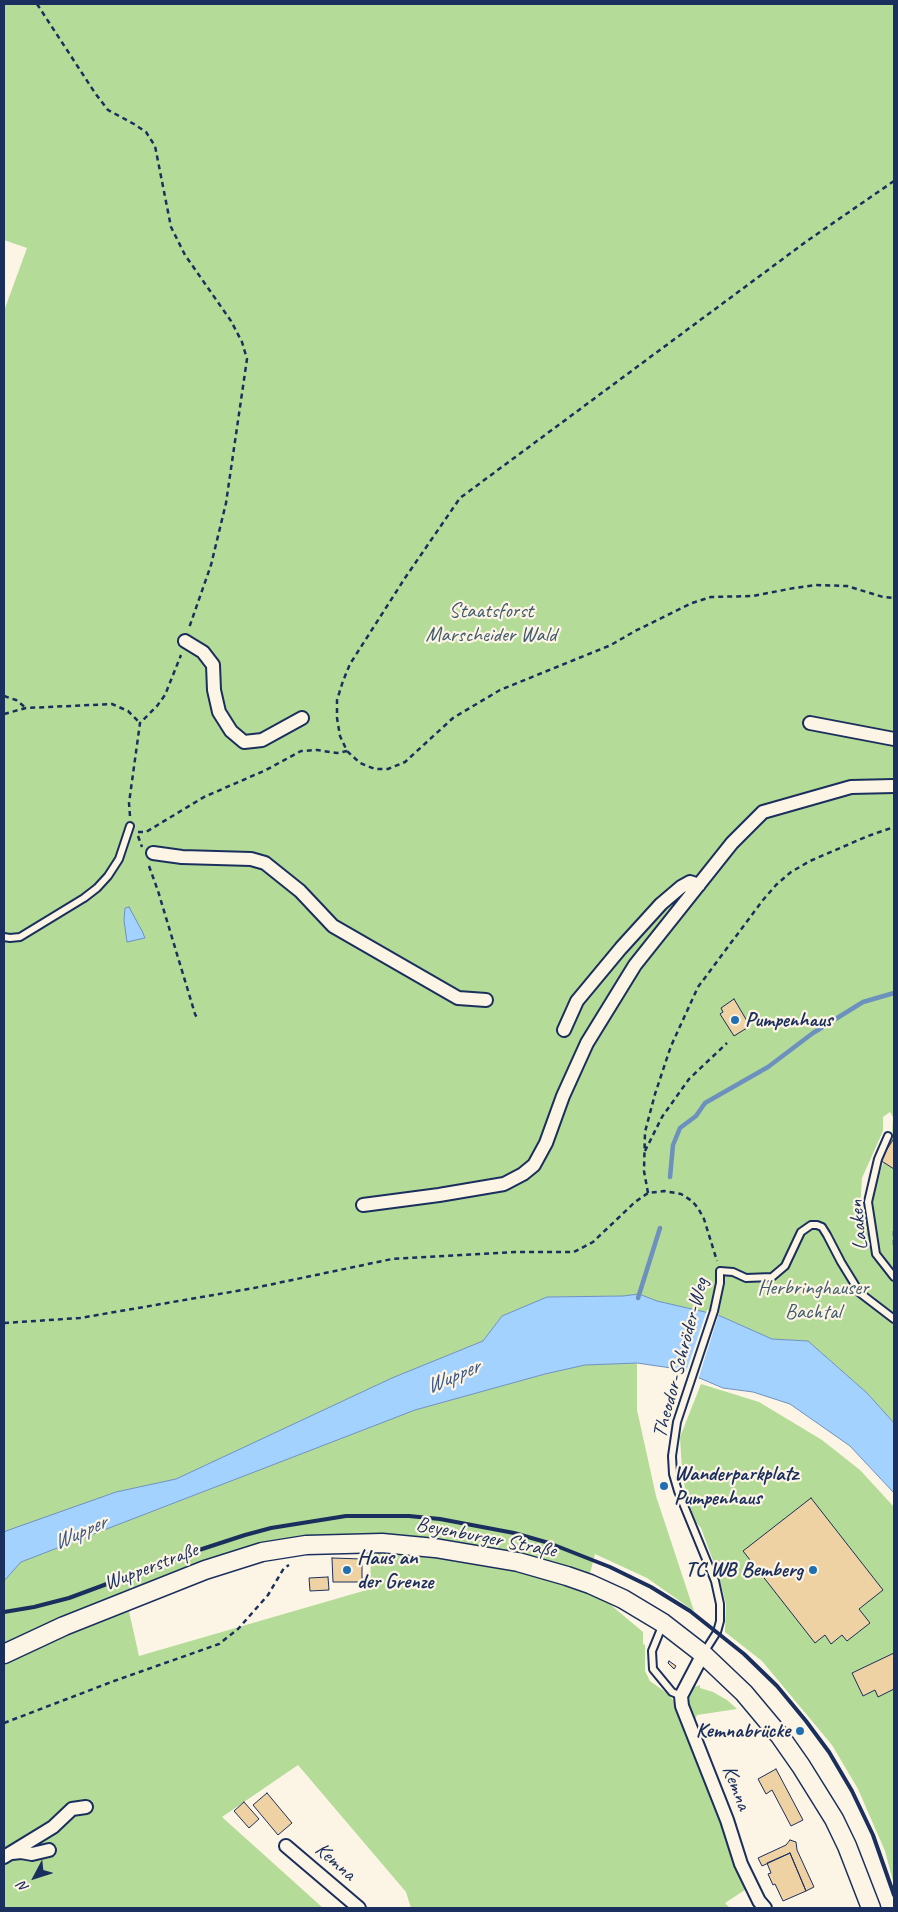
<!DOCTYPE html>
<html>
<head>
<meta charset="utf-8">
<style>
	body { margin:0 }
	#map { position:relative; width:898px; height:1912px; overflow:hidden; background:#fcf5e5; font-family:Caveat,sans-serif }
	canvas { display:block }
	.frame { position:absolute; inset:0; border:5px solid #1b2f5e; pointer-events:none }
	.north { position:absolute; left:10px; top:1852px; width:50px; height:50px; -webkit-text-stroke:4px #fcf5e5; paint-order:stroke; rotate:230deg; font-size:14px; font-weight:700; line-height:20px; text-align:center; color:#1b2f5e }
	.north::after { content:''; display:block; margin:auto; width:18px; height:22px; background:#1b2f5e; clip-path:polygon(50% 0,100% 100%,50% 72%,0 100%) }
</style>
</head>
<body>
<div id="map">
<canvas width="898" height="1912"></canvas>
<div class="frame"></div>
<div class="north">N</div>
</div>
<script>
const ctx = document.querySelector('canvas').getContext('2d');
ctx.lineJoin = 'round';
function fillPath(path, color) {
  ctx.fillStyle = color;
  ctx.fill(path, 'evenodd');
}
function poly(rows) {
  const path = new Path2D();
  for (const r of rows) {
    path.moveTo(r[0], r[1]);
    for (let i = 2; i < r.length; i += 2) path.lineTo(r[i], r[i + 1]);
  }
  return path;
}
function stroke(path, color, width, dash) {
  ctx.strokeStyle = color;
  ctx.lineWidth = width;
  ctx.lineCap = dash ? 'butt' : 'round';
  ctx.setLineDash(dash || []);
  ctx.stroke(path);
}
function drawText(font, color, halo, rows, align = 'center') {
  ctx.font = font + ' Caveat,sans-serif';
  ctx.lineWidth = 4.5;
  ctx.setLineDash([]);
  ctx.textBaseline = 'middle';
  ctx.strokeStyle = halo;
  ctx.fillStyle = color;
  for (const [text, x, y, turn = 0] of rows) {
    ctx.save();
    ctx.translate(x, y);
    ctx.rotate((+turn || 0) * Math.PI / 180);
    ctx.textAlign = isNaN(turn) ? turn : align;
    if (halo) ctx.strokeText(text, 0, 0);
    ctx.fillText(text, 0, 0);
    ctx.restore();
  }
}
fillPath(poly([
	[4,4,894,4,894,1423,867,1393,808,1341,772,1339,718,1315,657,1301,639,1294,623,1296,547,1297,502,1316,483,1341,392,1378,176,1479,116,1492,4,1533,4,311,27,248,4,240],
	[890,1112,893,1117,892,1135,872,1198,874,1211,860,1210,862,1178,883,1131,883,1117],
	[637,1363,637,1410,656,1496,694,1611,647,1578,595,1554,587,1585,643,1632,643,1644,645,1645,645,1671,650,1681,668,1694,678,1706,734,1858,748,1888,725,1903,730,1908,411,1908,406,1892,298,1765,222,1817,323,1908,4,1908,4,1581,21,1562,415,1410,545,1374,585,1365],
	[371,1552,370,1589,139,1656,128,1607,265,1559,314,1554],
	[701,1384,759,1402,822,1440,860,1470,894,1507,894,1885,885,1851,858,1789,832,1745,762,1661,725,1632,726,1604,719,1577,701,1528,696,1522,686,1495,682,1471,680,1437],
	[700,1685,700,1688,713,1692,727,1700,737,1709,697,1715,694,1722,686,1705,688,1692,694,1687]
]), '#b4db97');
const water = poly([
	[129,907,142,931,145,938,127,942,124,920,125,908,129,907],
	[639,1294,657,1301,718,1315,772,1339,808,1341,867,1393,894,1423,894,1493,850,1446,790,1404,753,1392,723,1388,678,1369,637,1363,585,1365,545,1374,415,1410,21,1562,4,1581,4,1533,6,1531,116,1492,176,1479,392,1378,483,1341,502,1316,547,1297,623,1296,639,1294]
]);
fillPath(water, '#a3d2ff');
stroke(water, '#6d91bf', 1);
fillPath(poly([
	[707,1310,719,1313,698,1380,685,1375]
]), '#fcf5e5');
stroke(poly([
	[670,1177,673,1145,680,1128,696,1116,705,1103,768,1067,813,1033,863,1002,894,993],
	[638,1298,660,1228]
]), '#6d91bf', 4.5);
const building = poly([
	[734,999,750,1026,734,1036,720,1014,723,1012,721,1008,734,999],
	[893,1140,894,1141,894,1169,880,1160,893,1140],
	[811,1498,883,1590,859,1609,870,1623,847,1641,842,1635,831,1644,825,1635,815,1643,743,1551,811,1498],
	[332,1558,362,1559,362,1582,333,1582,332,1558],
	[328,1577,329,1590,310,1591,309,1578,328,1577],
	[894,1653,894,1689,878,1697,875,1690,863,1696,852,1673,894,1653],
	[669,1661,676,1666,674,1669,668,1663,669,1661],
	[776,1769,803,1820,791,1826,772,1790,766,1794,758,1779,776,1769],
	[267,1793,292,1823,278,1835,253,1805,267,1793],
	[244,1802,259,1819,249,1828,234,1811,244,1802],
	[790,1840,796,1842,797,1850,814,1887,806,1891,790,1853,762,1866,758,1858,786,1845,790,1840],
	[790,1853,806,1891,783,1901,775,1884,773,1885,768,1874,771,1873,767,1863,790,1853]
]);
fillPath(building, '#efd2a3');
stroke(building, '#1b2f5e', 1);
const lane = poly([
	[4,937,10,938,20,937,84,898,97,888,108,876,119,859,130,826],
	[888,1136,878,1159,868,1202,876,1254,894,1277],
	[663,1624,652,1651,653,1669,672,1692,681,1696],
	[703,1654,717,1632,720,1621,720,1604,715,1581,678,1491,673,1474,672,1456,677,1422,714,1311,720,1283,720,1271,733,1272,746,1278,772,1277,785,1266,801,1232,811,1225,817,1225,822,1227,827,1235,841,1262,860,1293,894,1319]
]);
const street = poly([
	[185,641,203,652,213,665,214,690,219,712,231,731,244,742,262,740,302,718],
	[810,723,894,739],
	[153,853,182,857,251,859,265,863,300,891,333,926,458,998,486,1000],
	[564,1030,577,1001,621,948,661,904,681,887,690,882,699,885],
	[363,1205,439,1195,504,1184,523,1174,534,1165,546,1143,563,1096,587,1043,635,965,732,843,763,812,851,787,894,786],
	[703,1654,681,1696,682,1706,727,1820,741,1864,759,1901,765,1908],
	[286,1846,359,1908],
	[12,1853,21,1852,32,1854,49,1850],
	[4,1857,53,1827,72,1809,86,1807]
]);
const secondary = poly([
	[4,1654,64,1626,205,1570,262,1552,306,1545,382,1543,435,1548,518,1562,567,1576,590,1584,623,1599,663,1623,703,1654,744,1693,780,1736,801,1766,834,1819,847,1846,871,1908]
]);
stroke(lane, '#1b2f5e', 10);
stroke(street, '#1b2f5e', 16);
stroke(secondary, '#1b2f5e', 21);
stroke(poly([
	[37,4,95,93,108,110,134,124,146,132,155,146,171,227,185,255,231,321,242,342,247,359,226,503,211,565,189,628],
	[894,181,807,241,460,498,405,578,350,664,343,681,337,700,337,718,340,736,347,751,360,763,375,769,388,769,405,762,453,718,500,690,611,645,635,631,692,603,711,597,753,596,794,588,816,585,847,586,883,597,894,598],
	[4,696,16,700,26,708],
	[4,714,26,708,112,704,128,711,140,723],
	[130,816,129,803,140,723,157,706,165,695,181,655],
	[138,832,146,832,204,797,266,770,301,751,317,750,337,753,347,751],
	[138,836,142,847],
	[149,866,158,891,195,1014,198,1020],
	[645,1151,662,1117,689,1079,727,1043],
	[648,1193,644,1171,645,1132,655,1094,671,1046,698,987,763,900,776,885,791,872,810,861,868,836,894,827],
	[894,1231,894,1246],
	[4,1323,80,1318,254,1288,392,1259,515,1252,574,1252,593,1242,635,1202,648,1193,664,1191,681,1194,692,1201,698,1208,704,1219,717,1261],
	[4,1723,114,1681,219,1644,238,1629,268,1595,284,1568,289,1565]
]), '#1b2f5e', 2.5, [5, 4]);
stroke(lane, '#fcf5e5', 6);
stroke(street, '#fcf5e5', 12);
stroke(secondary, '#fcf5e5', 18);
stroke(poly([
	[4,1612,34,1607,69,1598,196,1551,245,1535,271,1528,346,1516,409,1516,440,1519,514,1533,549,1543,610,1567,651,1587,690,1611,744,1654,777,1686,806,1721,829,1752,852,1791,873,1835,894,1895]
]), '#1b2f5e', 4);
for (const [x, y, r, color] of [
	[735,1020,5,"#1f6fb2"],
	[664,1486,5,"#1f6fb2"],
	[347,1570,5,"#1f6fb2"],
	[813,1570,5,"#1f6fb2"],
	[800,1731,5,"#1f6fb2"]
]) {
  const dot = new Path2D();
  dot.arc(x, y, r, 0, 2 * Math.PI);
  ctx.fillStyle = color;
  ctx.fill(dot);
  stroke(dot, '#fcf5e5', 2);
}
drawText('21px', '#415a6c', '#fcf5e5', [
	["Staatsforst",491,611],
	["Marscheider Wald",491,635],
	["Herbringhauser",813,1288],
	["Bachtal",813,1312]
]);
drawText('bold 21px', '#1b2f5e', '#fcf5e5', [
	["Pumpenhaus",745,1020],
	["Wanderparkplatz",674,1474],
	["Pumpenhaus",674,1498],
	["Haus an",357,1558],
	["der Grenze",357,1582],
	["TC WB Bemberg",803,1570,"right"],
	["Kemnabrücke",790,1731,"right"]
], 'left');
drawText('21px', '#1b2f5e', '#fcf5e5', [
	["Laaken",859,1225,-96],
	["Theodor-Schröder-Weg",681,1358,-75],
	["Beyenburger Straße",486,1538,11],
	["Wupperstraße",151,1567,-21],
	["Kemna",736,1788,69],
	["Kemna",335,1862,41]
]);
drawText('italic 22px', '#3d5886', '#fcf5e5', [
	["Wupper",453,1377,-23],
	["Wupper",80,1533,-24]
]);
</script>
</body>
</html>
